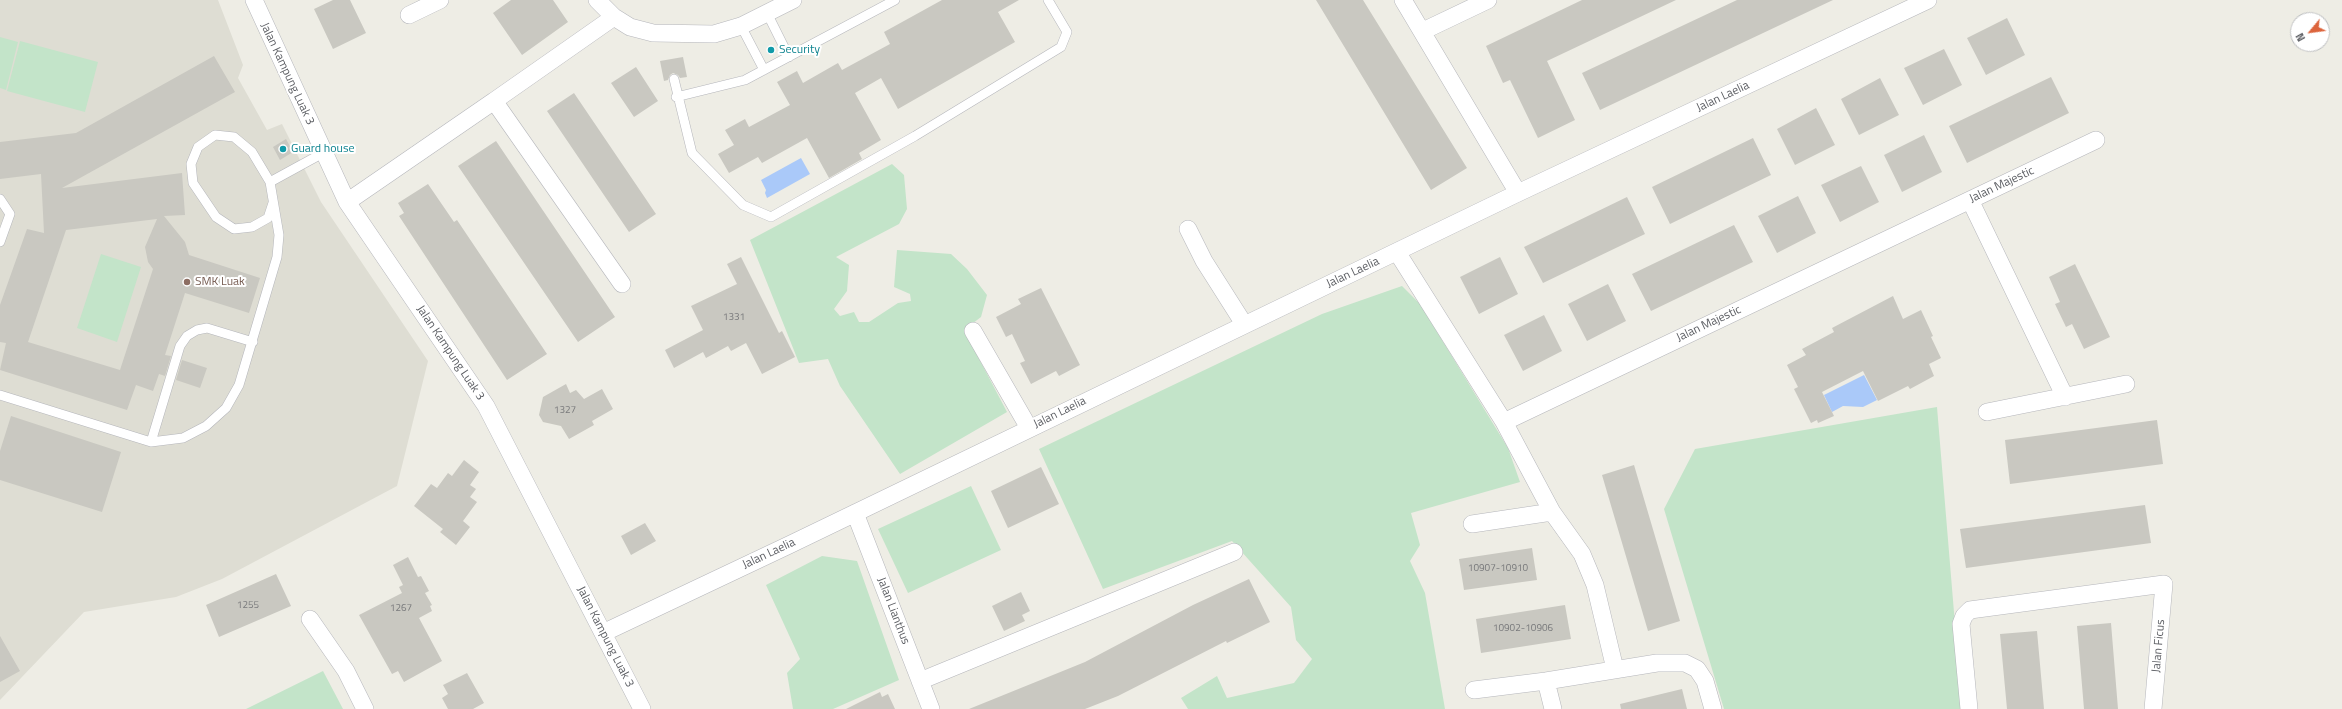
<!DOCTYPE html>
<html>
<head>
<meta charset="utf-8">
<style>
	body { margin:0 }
	#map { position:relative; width:2342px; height:709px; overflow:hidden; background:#eeede5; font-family:"Titillium Web",sans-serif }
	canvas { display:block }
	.north { position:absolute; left:2290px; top:12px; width:40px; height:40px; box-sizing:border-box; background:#fff; border:1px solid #bebfc1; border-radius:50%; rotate:241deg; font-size:11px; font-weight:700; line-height:16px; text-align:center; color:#5d5f64 }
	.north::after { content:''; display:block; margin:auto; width:14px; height:18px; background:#dc643c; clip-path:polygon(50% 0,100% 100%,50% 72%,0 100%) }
</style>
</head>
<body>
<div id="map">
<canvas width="2342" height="709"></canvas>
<div class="north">N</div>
</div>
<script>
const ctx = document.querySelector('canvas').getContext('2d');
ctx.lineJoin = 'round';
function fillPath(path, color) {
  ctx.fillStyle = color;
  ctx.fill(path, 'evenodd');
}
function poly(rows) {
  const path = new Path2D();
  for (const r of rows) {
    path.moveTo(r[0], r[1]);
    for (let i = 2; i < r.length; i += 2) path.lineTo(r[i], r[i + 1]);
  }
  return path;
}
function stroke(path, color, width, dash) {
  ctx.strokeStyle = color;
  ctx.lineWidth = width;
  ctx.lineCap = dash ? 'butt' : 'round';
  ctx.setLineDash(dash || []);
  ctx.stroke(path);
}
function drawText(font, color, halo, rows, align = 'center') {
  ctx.font = font + ' "Titillium Web",sans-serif';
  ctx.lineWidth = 4;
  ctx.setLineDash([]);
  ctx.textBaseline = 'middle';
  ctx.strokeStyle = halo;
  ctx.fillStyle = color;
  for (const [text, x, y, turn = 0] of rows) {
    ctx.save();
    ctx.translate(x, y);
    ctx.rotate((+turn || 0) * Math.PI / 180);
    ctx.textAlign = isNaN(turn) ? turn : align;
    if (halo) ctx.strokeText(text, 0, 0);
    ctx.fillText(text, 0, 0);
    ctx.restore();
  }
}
fillPath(poly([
	[0,0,218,0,243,65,238,78,267,130,282,124,321,202,428,361,397,486,222,579,176,597,84,612,0,700]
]), '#deddd3');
fillPath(poly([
	[0,37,18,42,6,90,0,88],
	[20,41,98,62,85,112,7,91],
	[892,164,904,175,907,209,899,224,836,257,849,265,847,291,834,309,840,316,854,312,859,322,869,322,898,303,911,301,910,294,894,287,897,250,951,254,967,269,987,295,981,317,964,330,1007,412,900,474,840,386,828,359,799,363,750,240],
	[101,254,141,267,117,342,77,328],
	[1402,286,1420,304,1508,448,1520,482,1411,513,1420,545,1410,561,1425,593,1445,709,1188,709,1181,698,1217,676,1227,698,1294,683,1312,659,1296,640,1291,607,1232,541,1103,589,1039,449,1322,314],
	[1937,407,1962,709,1724,709,1664,509,1695,449],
	[971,486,1001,550,908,593,878,529],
	[822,556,857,561,899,680,833,709,793,709,787,673,800,659,766,585],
	[323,671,343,709,246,709]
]), '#c3e4c9');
fillPath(poly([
	[801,158,810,174,767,198,765,193,766,190,761,180],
	[1864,375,1877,400,1863,407,1843,406,1832,412,1824,395]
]), '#aac9f9');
fillPath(poly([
	[333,0,350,0,366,33,333,49,314,9],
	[511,0,553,0,568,22,522,55,493,13],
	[942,0,1019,0,998,12,1015,42,898,109,881,78,855,93,881,140,859,153,862,159,829,178,807,138,762,163,758,157,729,173,718,154,734,145,725,130,745,119,749,127,790,105,777,82,797,71,803,83,838,63,842,70,890,44,884,32],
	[1316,0,1363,0,1467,168,1431,190],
	[1582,0,1676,0,1547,61,1575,120,1538,138,1510,80,1503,83,1486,46],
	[1737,0,1833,0,1600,110,1582,73],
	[2007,18,2025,55,1986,75,1967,38],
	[1944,49,1962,85,1923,105,1904,68],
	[214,56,235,92,62,188,182,173,185,215,164,216,185,242,189,255,260,278,249,313,185,293,165,355,171,356,165,376,159,374,153,391,136,385,127,410,0,370,6,343,0,342,0,305,27,229,44,233,41,174,0,179,0,142,76,133],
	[157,219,145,247,148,262,153,269,120,370,28,342,66,230],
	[683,57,687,77,680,78,678,75,673,73,670,75,668,80,664,81,660,61],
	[636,67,658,101,634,117,611,83],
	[2051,77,2069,113,1967,163,1949,126],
	[1880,78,1899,115,1859,135,1841,99],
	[574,93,656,214,629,232,547,111],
	[1816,108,1835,145,1795,165,1777,129],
	[1924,135,1942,172,1902,192,1884,155],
	[1753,138,1771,175,1670,224,1652,187],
	[286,139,293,152,280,160,273,147],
	[496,141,615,317,578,342,458,166],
	[1861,166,1879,202,1840,222,1821,185],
	[428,184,454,222,457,220,547,354,507,380,399,216,404,213,398,203],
	[1798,196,1816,233,1777,253,1758,216],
	[1627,197,1645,234,1543,283,1524,247],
	[1734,225,1753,262,1651,311,1632,274],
	[741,257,779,333,782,331,795,357,762,374,746,343,731,351,728,346,706,358,703,352,674,368,665,350,703,330,691,306,737,284,727,264],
	[1500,257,1518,294,1479,314,1460,277],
	[2075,264,2110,337,2084,349,2072,324,2066,327,2055,304,2060,302,2049,277],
	[1608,284,1626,321,1587,341,1568,304],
	[1041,288,1080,365,1059,376,1056,371,1031,384,1020,363,1025,361,1012,334,1006,337,996,317,1021,304,1018,299],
	[1893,296,1903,319,1921,310,1933,336,1931,337,1941,358,1929,364,1934,376,1910,389,1908,386,1878,401,1863,371,1822,392,1834,416,1818,423,1817,420,1811,423,1794,389,1798,387,1787,365,1806,355,1802,349,1834,332,1832,328],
	[1544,315,1562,351,1523,371,1504,335],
	[182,360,207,368,200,388,176,380],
	[566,384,570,393,576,390,584,399,602,389,613,409,592,421,594,425,569,439,561,426,543,422,539,415,543,397],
	[11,416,121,452,102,512,0,480,0,451],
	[2157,420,2163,464,2010,484,2005,440],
	[464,460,479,472,470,485,476,489,470,497,477,502,463,521,470,527,456,545,440,532,443,529,414,506,431,484,437,488,448,473,452,476],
	[1634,465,1680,621,1648,631,1602,475],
	[1041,467,1059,504,1008,528,991,491],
	[2145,505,2151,543,1966,568,1960,529],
	[645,523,656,541,631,555,621,536],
	[1532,548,1537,580,1464,590,1459,559],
	[408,557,418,577,421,576,429,591,425,593,432,605,430,606,432,611,419,618,442,661,404,682,398,671,392,674,359,615,402,593,399,587,403,585,393,565],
	[276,574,291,606,219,637,206,605],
	[1249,579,1270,622,1227,643,1226,641,1118,696,1085,709,969,709,1085,662,1193,605],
	[1021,592,1030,611,1022,615,1025,621,1004,631,992,606],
	[1565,605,1571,639,1481,653,1476,619],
	[2111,623,2118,709,2084,709,2077,626],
	[2037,631,2044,709,2007,709,2000,634],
	[0,636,20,671,0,682],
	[467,673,484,703,473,709,448,709,442,698,448,694,443,685],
	[1682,689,1687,709,1621,709,1620,704],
	[880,692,882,697,888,694,895,709,846,709]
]), '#c9c8c1');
const service = poly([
	[767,13,789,57],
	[741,26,764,70],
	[674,79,692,153,743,205,771,217,915,136,1061,47,1067,32,1048,0],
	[676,97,745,80,895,0],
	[270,182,252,152,234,137,215,135,198,147,191,164,193,183,216,217,234,229,252,227,268,218,273,203],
	[0,199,10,214,0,242],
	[0,395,151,442,183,438,206,426,226,408,239,385,277,257,279,235,270,182,323,153],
	[151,442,180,346,187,336,197,330,207,328,253,342]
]);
const minor = poly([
	[254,0,347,202,486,406,642,709],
	[597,0,614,17],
	[1403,0,1518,193],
	[409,15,440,0],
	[1423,31,1488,0],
	[494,101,614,17,630,27,653,33,714,34,741,26,793,0],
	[1970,200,2065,397],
	[347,202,494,101,622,284],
	[1188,229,1204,261,1244,324],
	[1397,252,1504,422,2096,140],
	[973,331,1029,428],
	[1987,412,2126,384],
	[1504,422,1552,512,1582,554,1595,585,1615,669],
	[855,513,931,709],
	[1472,524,1552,512],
	[310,619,346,671,365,709],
	[603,633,789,545,1518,193,1928,0],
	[920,681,1234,552],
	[1546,681,1553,709],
	[1474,690,1546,681,1657,663,1685,663,1697,669,1705,681,1713,709],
	[1969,709,1961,624,1964,616,1970,610,2164,584,2153,709]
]);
stroke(service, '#b5b6bb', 10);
stroke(minor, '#b5b6bb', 18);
stroke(service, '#fff', 9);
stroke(minor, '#fff', 17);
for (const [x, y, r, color] of [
	[771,50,4,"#0f9aa8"],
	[283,149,4,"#0f9aa8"],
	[187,282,4,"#8d6e63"]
]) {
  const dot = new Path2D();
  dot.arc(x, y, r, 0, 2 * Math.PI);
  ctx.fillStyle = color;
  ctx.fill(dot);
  stroke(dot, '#fff', 1.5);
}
drawText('10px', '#78797b', null, [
	["1331",734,318],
	["1327",565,411],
	["10907-10910",1498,569],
	["1255",248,606],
	["1267",401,609],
	["10902-10906",1523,629]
]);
drawText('12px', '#0d838f', '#fff', [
	["Security",779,50],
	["Guard house",291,149]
], 'left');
drawText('12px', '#5d5f64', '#fff', [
	["Jalan Kampung Luak 3",287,74,65],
	["Jalan Laelia",1723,97,-25],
	["Jalan Majestic",2002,185,-25],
	["Jalan Laelia",1353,273,-25],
	["Jalan Majestic",1709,324,-25],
	["Jalan Kampung Luak 3",450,353,56],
	["Jalan Laelia",1060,413,-26],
	["Jalan Laelia",769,554,-25],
	["Jalan Lianthus",893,611,69],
	["Jalan Kampung Luak 3",605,637,63],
	["Jalan Ficus",2159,646,-85]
]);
drawText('12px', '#785e54', '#fff', [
	["SMK Luak",195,282]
], 'left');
</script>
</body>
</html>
